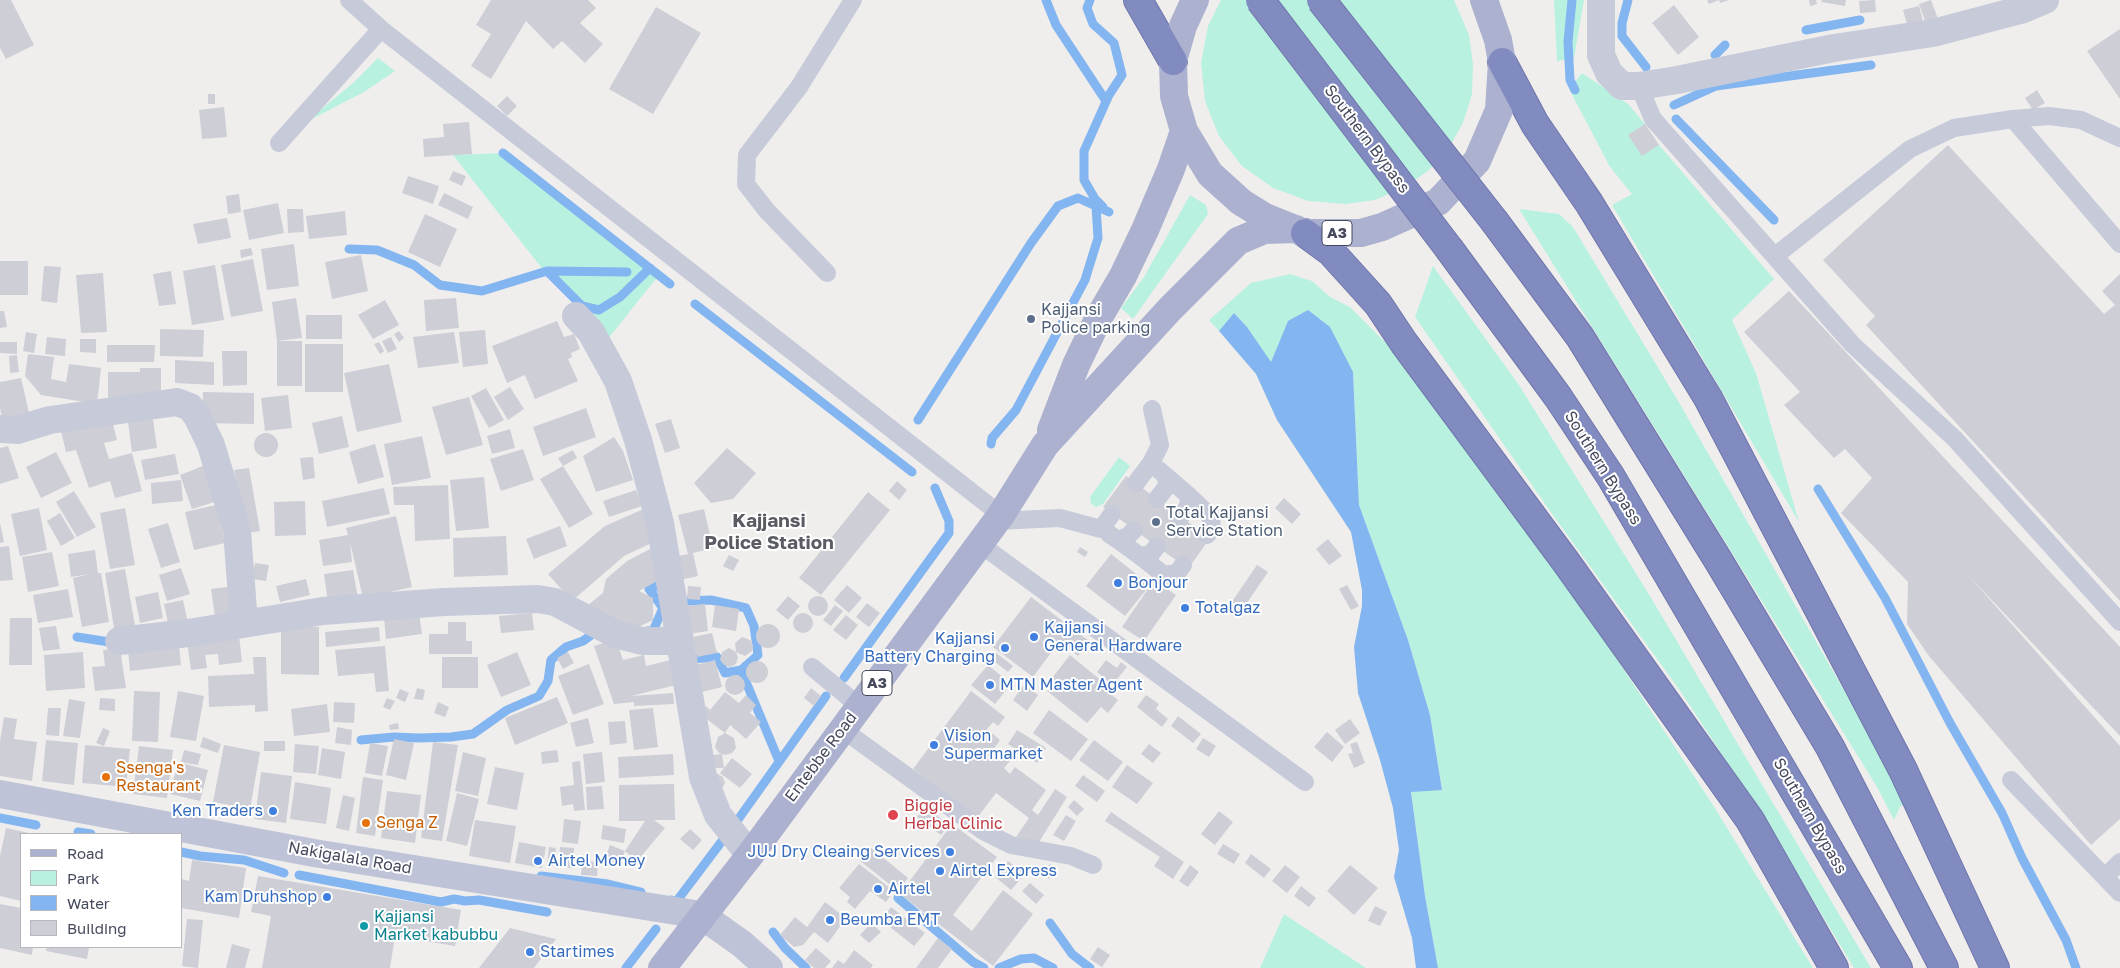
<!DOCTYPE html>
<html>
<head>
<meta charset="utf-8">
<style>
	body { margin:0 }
	#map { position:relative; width:2120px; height:968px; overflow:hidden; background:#f0eeed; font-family:"Golos Text",sans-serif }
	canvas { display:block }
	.legend { position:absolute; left:20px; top:833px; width:162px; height:115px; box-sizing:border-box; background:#fff; border:1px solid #b5b6be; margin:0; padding:6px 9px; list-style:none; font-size:15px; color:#45495c }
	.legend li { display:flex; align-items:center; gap:10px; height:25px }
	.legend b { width:25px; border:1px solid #b5b6be }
</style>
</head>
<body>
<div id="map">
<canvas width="2120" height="968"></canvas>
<ul class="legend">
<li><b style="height:6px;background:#abb1ce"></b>Road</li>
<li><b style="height:14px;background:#b9f1e1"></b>Park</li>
<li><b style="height:14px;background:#83b5f0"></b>Water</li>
<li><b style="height:14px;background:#cdced6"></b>Building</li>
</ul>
</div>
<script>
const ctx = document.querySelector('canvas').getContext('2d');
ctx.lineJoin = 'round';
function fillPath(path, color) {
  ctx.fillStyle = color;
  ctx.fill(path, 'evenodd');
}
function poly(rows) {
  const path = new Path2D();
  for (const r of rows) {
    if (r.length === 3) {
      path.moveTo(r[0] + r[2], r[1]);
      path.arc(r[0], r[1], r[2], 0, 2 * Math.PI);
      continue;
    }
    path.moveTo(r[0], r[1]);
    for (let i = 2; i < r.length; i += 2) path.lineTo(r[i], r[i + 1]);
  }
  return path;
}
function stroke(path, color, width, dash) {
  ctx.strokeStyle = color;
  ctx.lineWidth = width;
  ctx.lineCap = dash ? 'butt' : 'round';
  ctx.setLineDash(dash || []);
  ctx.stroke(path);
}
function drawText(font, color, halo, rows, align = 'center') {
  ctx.font = font + ' "Golos Text",sans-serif';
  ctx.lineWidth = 4;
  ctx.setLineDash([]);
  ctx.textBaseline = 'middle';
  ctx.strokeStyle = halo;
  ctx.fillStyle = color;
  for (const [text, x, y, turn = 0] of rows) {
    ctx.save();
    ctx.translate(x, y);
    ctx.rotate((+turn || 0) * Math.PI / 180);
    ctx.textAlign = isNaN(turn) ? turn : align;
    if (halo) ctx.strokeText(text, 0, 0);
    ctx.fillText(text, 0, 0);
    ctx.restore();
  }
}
fillPath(poly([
	[1221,0,1454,0,1469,35,1473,64,1472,94,1463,123,1448,149,1428,171,1403,188,1375,200,1346,204,1308,201,1273,188,1242,166,1219,136,1205,101,1201,63,1208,26],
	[1554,0,1584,0,1574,58,1557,61],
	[378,58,395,71,364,92,306,122,353,83],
	[1582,73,1628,104,1645,124,1659,145,1774,279,1732,320,1756,373,1799,522,1612,205,1632,194,1610,167,1569,89],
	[503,153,659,275,607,340,540,266,453,155],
	[1190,195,1206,205,1208,214,1133,319,1121,308,1144,277],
	[1519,209,1559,214,1573,227,1677,399,1908,802,1900,807,1894,820,1877,787],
	[1433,266,1519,385,1650,596,1871,968,1854,968,1762,815,1681,692,1550,511,1415,317],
	[1290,274,1312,281,1330,297,1350,307,1391,348,1555,565,1713,805,1813,968,1438,968,1425,896,1411,791,1442,789,1430,715,1408,640,1359,505,1353,372,1288,321,1271,363,1247,327,1235,314,1219,331,1209,320,1251,283],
	[1119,457,1130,466,1103,504,1096,507,1091,504,1090,497],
	[1284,914,1366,968,1260,968]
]), '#b9f1e1');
fillPath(poly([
	[1308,310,1330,327,1353,372,1359,505,1408,640,1430,715,1442,790,1411,792,1425,896,1438,968,1416,968,1412,938,1394,877,1399,850,1393,808,1380,760,1358,693,1354,647,1362,606,1362,590,1351,532,1277,420,1256,374,1219,331,1234,313,1247,327,1271,362,1288,321]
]), '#83b5f0');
stroke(poly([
	[1046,0,1056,25,1106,101],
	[1090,0,1087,8,1093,24,1114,43,1122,75,1109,95,1084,151,1084,180,1095,199,1103,207],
	[1572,0,1568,42,1570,80,1575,90],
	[1628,0,1622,23,1622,36,1646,67],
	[1806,30,1860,20],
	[1715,55,1725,45],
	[1674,105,1716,86,1871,65],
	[1676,119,1774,220],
	[503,153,670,284],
	[349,249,377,250,414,265,440,285,482,291,547,271,627,272],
	[547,271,582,306,599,310,620,297,650,268],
	[695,304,912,472],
	[918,420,1031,243,1058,206,1078,198,1109,212],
	[991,444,992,438,1016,410,1085,280,1098,238,1096,206],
	[1818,489,1885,598,1950,723,2002,813,2022,858,2066,940,2076,968],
	[686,601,711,600,746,608,754,626,758,655,741,670,725,673,717,657,692,659],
	[647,631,653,631,663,608,649,589,655,585,662,589],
	[77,637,116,643],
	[741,670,779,761],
	[844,678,949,533,949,521,935,488],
	[361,740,394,737,419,738,451,737,473,734,507,710,539,696,548,681,551,660,566,647,583,641,598,630],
	[0,818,36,825],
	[737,821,826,696],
	[78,832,91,834],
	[181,852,200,856,244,860,284,873],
	[299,875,441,902,454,899,465,901,479,900,547,912],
	[541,876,608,884,641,892],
	[898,898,973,962,984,968],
	[671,900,676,902,722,841],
	[1050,923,1072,954,1090,968],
	[773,932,785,948,806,968],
	[626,968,656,929],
	[999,968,1021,959,1034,958,1053,968]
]), '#83b5f0', 9);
fillPath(poly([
	[0,0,11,0,34,45,6,59,0,48],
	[491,0,588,0,596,8,580,23,603,44,585,63,562,41,553,49,526,21,491,79,471,66,491,34,476,25],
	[1707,0,1729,0,1720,3,1719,0,1709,4],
	[1809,0,1816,0,1817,4,1810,6],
	[1822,0,1846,0,1845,6,1821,2],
	[1875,0,1876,12,1860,13,1859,1],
	[1931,0,1938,19,1926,24,1919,4],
	[1674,5,1699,37,1678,55,1652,23],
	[1919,6,1924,25,1908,28,1903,10],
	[656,7,701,33,653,114,609,89],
	[2120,29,2120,99,2087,51],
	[2037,90,2045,103,2033,110,2025,98],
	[208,94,215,94,215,104,208,104],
	[507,96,517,106,507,116,497,106],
	[224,107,227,137,202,139,199,110],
	[469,122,472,154,424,157,423,139,444,137,443,124],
	[1645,124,1659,145,1642,156,1628,135],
	[1948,145,2104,314,2115,305,2102,291,2120,274,2120,601,1866,325,1875,316,1823,260],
	[453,171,466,176,462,186,449,180],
	[408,176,439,186,433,204,402,193],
	[444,193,473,207,468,219,438,205],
	[239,194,241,212,228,214,226,196],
	[278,203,284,233,249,240,243,210],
	[287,209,303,209,304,232,288,233],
	[345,211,347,235,309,239,306,216],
	[425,214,457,229,440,267,408,252],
	[227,218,231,238,198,244,193,224],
	[294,244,299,286,267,290,261,249],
	[251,248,253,255,241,258,240,250],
	[361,255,368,291,332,299,325,262],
	[253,259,263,311,231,317,221,265],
	[0,261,28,261,28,295,0,295],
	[215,265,224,320,192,325,183,271],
	[44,266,61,267,57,303,41,301],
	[171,271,176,304,159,306,153,274],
	[103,273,107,332,81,333,76,275],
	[1789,291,2120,647,2120,736,1968,575,2120,746,2120,819,2091,845,1929,656,1907,624,1908,582,1841,513,1872,478,1845,449,1834,458,1784,405,1800,392,1744,332],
	[296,298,302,338,277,341,272,302],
	[456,298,459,328,426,331,424,300],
	[385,300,399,325,373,339,358,315],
	[0,311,4,311,7,327,0,328],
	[306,315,342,315,342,339,306,339],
	[557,321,564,337,574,334,580,349,571,353,572,357,568,359,578,381,535,399,525,375,507,383,492,346],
	[160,329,204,330,203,357,160,356],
	[485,330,488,364,463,367,459,332],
	[399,331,404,338,399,342,394,334],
	[26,332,37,334,34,353,23,351],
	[454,332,459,363,418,368,413,337],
	[47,337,66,339,65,356,45,354],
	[391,337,397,349,388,353,382,341],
	[80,339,96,339,96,353,80,352],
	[277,341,302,341,302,386,277,386],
	[0,342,17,342,17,354,0,353],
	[379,342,384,351,380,354,374,344],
	[305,344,343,344,343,392,305,392],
	[107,345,155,345,154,362,107,362],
	[222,351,247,351,247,385,223,386],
	[28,354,54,357,51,379,66,382,69,364,101,368,97,404,41,395,25,376],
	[17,355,19,372,10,373,9,356],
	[175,360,214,362,214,385,175,383],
	[389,364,402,422,357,432,344,373],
	[140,368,161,368,161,400,108,403,108,372,140,372],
	[21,378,30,417,3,423,0,408,0,382],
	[510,387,524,409,508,420,494,397],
	[486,388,504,420,489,428,471,396],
	[203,392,254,393,254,424,202,423],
	[288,395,292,428,265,431,261,398],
	[469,397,483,445,446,455,432,407],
	[586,408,596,437,543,456,533,427],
	[152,412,157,448,132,452,127,415],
	[111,416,117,440,104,443,109,459,132,453,142,491,115,498,110,481,89,488,76,450,66,452,60,427],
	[342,416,349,447,319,454,312,423],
	[671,419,680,448,665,453,655,424],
	[510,429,515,448,492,454,487,436],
	[266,445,12],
	[422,436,431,478,392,485,384,444],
	[614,437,623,451,633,480,596,492,583,456],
	[375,444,384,477,358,484,349,452],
	[8,446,19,478,0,484,0,448],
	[727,448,756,473,733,499,711,503,694,483],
	[523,449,534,480,501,491,490,459],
	[573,450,577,458,563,466,558,458],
	[56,452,72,483,41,498,26,467],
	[175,454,179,474,145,480,141,460],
	[313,457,315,478,303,480,300,458],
	[208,464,221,500,192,509,180,475],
	[563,466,593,514,569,528,540,479],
	[249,468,260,531,246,533,234,470],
	[1126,476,1210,538,1188,569,1103,507],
	[484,477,489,528,456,531,450,480],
	[181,480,183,501,152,504,151,483],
	[897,481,907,490,899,500,889,491],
	[448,485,450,539,415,541,414,505,394,505,393,487],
	[384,488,390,514,327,527,322,501],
	[636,490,642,506,609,517,603,501],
	[74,491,96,527,77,537,56,502],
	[868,492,890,510,821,595,799,578],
	[1284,498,1301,514,1292,524,1275,508],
	[305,501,306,535,275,536,274,502],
	[216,505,225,543,194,550,185,512],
	[648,507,658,540,624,556,572,601,548,574,605,526],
	[39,508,47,550,20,556,11,514],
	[125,508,135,565,110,569,100,513],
	[704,509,713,548,693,553,698,576,679,580,674,557,688,554,678,515],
	[60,513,75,538,61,546,47,521],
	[396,516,412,587,363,598,350,542,352,562,323,566,319,540,348,535,346,528],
	[0,523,4,542,0,543],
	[168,523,180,562,161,568,148,529],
	[560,526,567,546,534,559,526,539],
	[506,536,508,575,454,577,453,538],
	[1328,539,1342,556,1329,565,1316,549],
	[9,546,13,580,0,581,0,547],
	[654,547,659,580,639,591,653,598,653,620,634,629,588,605,603,593,606,579,627,561],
	[1080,547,1088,552,1085,557,1077,552],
	[95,550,98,573,101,573,109,622,82,627,73,578,90,574,71,577,68,554],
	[52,552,59,586,28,592,22,557],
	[1111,554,1150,585,1125,616,1086,586],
	[729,555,739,560,733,571,723,566],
	[255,563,269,565,266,581,252,579],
	[1257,565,1268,572,1238,616,1234,613,1238,607,1231,603],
	[181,568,190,594,167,601,159,575],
	[125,569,136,631,115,634,105,573],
	[353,570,358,598,328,603,324,574],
	[306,579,310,595,280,602,276,586],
	[1154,580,1176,595,1144,641,1122,627],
	[847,585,862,598,849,613,834,600],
	[1347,585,1359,606,1351,610,1339,589],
	[235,586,239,614,215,617,211,589],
	[688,586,701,587,700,600,687,599],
	[68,589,73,617,38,623,33,595],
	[158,592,163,618,140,623,135,597],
	[788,596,800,606,788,620,776,610],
	[818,606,10],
	[1031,597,1089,641,1078,656,1059,642,1033,677,993,647],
	[183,600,188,623,169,628,164,604],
	[867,603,880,613,869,627,856,617],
	[705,604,708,631,688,634,685,606],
	[715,605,739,609,736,631,712,627],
	[835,605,843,611,831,626,823,620],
	[419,612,422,634,386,639,384,617],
	[532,613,534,630,501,633,499,616],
	[803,623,10],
	[846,615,858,625,846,640,833,630],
	[10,618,32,618,32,665,9,665],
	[448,622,466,622,466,641,472,641,472,654,429,654,429,634,448,634],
	[768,636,12],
	[56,626,60,649,43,651,39,628],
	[281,627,319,627,319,675,281,674],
	[379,627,380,641,326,647,325,632],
	[712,633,717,653,697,657,693,637],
	[239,635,242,662,219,665,218,654,205,655,207,668,191,670,187,641],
	[742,637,750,640,753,645,752,651,745,656,736,652,738,658,736,664,730,667,724,665,720,660,722,652,729,648,736,652,735,643],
	[616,639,623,660,644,655,646,666,671,660,676,685,631,696,673,693,674,704,634,706,634,702,614,704,594,646],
	[179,645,181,665,130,671,128,651],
	[385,646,389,691,376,692,374,673,338,676,335,650],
	[120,648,126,688,95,691,92,667,105,666,103,650],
	[83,652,85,688,46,691,44,655],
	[517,652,531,685,501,697,487,665],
	[568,652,574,663,563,669,557,658],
	[995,652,1013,666,1008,672,991,659],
	[1070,655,1109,687,1106,690,1118,700,1108,713,1101,707,1087,723,1047,691,1057,681,1052,678],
	[253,657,266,657,268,711,255,712,255,705,209,707,208,676,254,674],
	[442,657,478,657,478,688,442,688],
	[715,660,722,687,702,692,696,665],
	[1106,660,1117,668,1121,662,1127,667,1112,685,1097,672],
	[757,672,11],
	[589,664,604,704,573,715,558,676],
	[988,665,1011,684,995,704,971,685],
	[735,685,10],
	[1024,684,1038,695,1027,711,1013,700],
	[417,688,425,690,423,700,414,699],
	[811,688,821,696,814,706,804,698],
	[400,689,409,693,405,702,396,698],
	[134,691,160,692,158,742,132,741],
	[178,691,204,696,196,741,170,737],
	[971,691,1005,717,998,726,993,722,987,729,1000,740,988,757,995,761,1004,749,1014,756,1004,768,1010,774,1015,767,1046,790,1032,810,1038,815,1055,789,1067,797,1039,842,1016,837,1029,818,996,793,977,818,913,769],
	[725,692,739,703,746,695,756,705,750,713,761,722,746,739,730,725,725,733,734,738,736,748,732,753,725,755,719,753,715,747,718,737,725,733,700,714,706,706,710,710],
	[1146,695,1159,704,1156,709,1168,719,1162,727,1137,707],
	[557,697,568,723,515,745,505,718],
	[100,698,115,699,115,711,99,710],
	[387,698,395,701,390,710,383,707],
	[69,699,85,702,80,738,63,736],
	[334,702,355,703,354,723,333,722],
	[438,702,449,707,445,717,434,713],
	[327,704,330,732,294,736,291,709],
	[48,708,61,708,59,736,46,735],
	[653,708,658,747,634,750,629,710],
	[1049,710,1088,739,1071,761,1033,733],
	[1178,716,1201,734,1193,743,1171,726],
	[4,717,17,719,14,739,37,742,32,781,0,776,0,741],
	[588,718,594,743,576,747,570,723],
	[1350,719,1360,733,1345,744,1335,730],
	[625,721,627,743,610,745,608,722],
	[398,723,399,729,390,730,389,725],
	[337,727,352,730,351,745,335,743],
	[103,728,110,731,104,746,96,743],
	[1017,730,1046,748,1037,763,1008,744],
	[1327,732,1344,747,1332,762,1314,747],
	[203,737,221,744,218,753,200,747],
	[1203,738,1216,746,1209,757,1196,749],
	[394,739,414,743,406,780,386,775],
	[46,740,78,743,74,785,42,781],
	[1094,740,1123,762,1108,781,1079,760],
	[264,741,285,741,285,751,264,751],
	[433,742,458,745,442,841,421,838],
	[1357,742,1365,763,1354,768,1348,754,1353,753,1350,744],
	[370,743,388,746,382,776,365,773],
	[295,744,319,746,316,774,293,772],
	[1149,744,1161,753,1153,763,1141,754],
	[85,745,130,749,126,787,82,783],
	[224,745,260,752,250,809,213,802],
	[139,746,173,750,167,798,133,794],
	[322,748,345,752,341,779,318,775],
	[184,750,201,754,198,765,181,762],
	[557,750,559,762,542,764,541,752],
	[463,752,486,758,478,796,455,791],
	[602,752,605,782,586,784,583,754],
	[673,754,674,775,619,778,618,757],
	[722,754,724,768,715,768,713,755],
	[732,758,752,774,740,788,720,773],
	[580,761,585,810,574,811,573,804,562,806,560,787,574,785,572,762],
	[178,762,208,770,200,801,170,794],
	[1127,765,1153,783,1137,804,1112,787],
	[495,767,524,773,517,810,487,804],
	[261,772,292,776,286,823,255,819],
	[716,773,723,777,725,783,722,789],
	[1083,775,1105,791,1097,802,1075,786],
	[363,777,383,780,375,836,356,833],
	[295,782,331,788,326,824,290,819],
	[674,784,675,820,654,820,665,828,637,861,625,851,645,821,619,821,619,785],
	[602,786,604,809,587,810,586,787],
	[387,791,421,795,415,843,381,838],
	[457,793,479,799,467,846,446,841],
	[343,795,355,798,349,831,336,828],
	[1074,800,1084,809,1077,816,1068,807],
	[925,806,949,825,941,835,917,817],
	[1219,811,1233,822,1215,845,1201,834],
	[1111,812,1184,862,1173,879,1154,866,1160,857,1105,821],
	[1066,815,1076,821,1064,841,1053,835],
	[564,819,581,821,578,844,562,842],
	[475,820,516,826,510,863,469,856],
	[952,824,997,857,953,915,972,931,1003,890,1033,914,993,966,900,894],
	[603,825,626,829,624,843,601,839],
	[6,828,29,833,21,834,21,901,0,896,0,856],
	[690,829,702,840,693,850,680,839],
	[519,842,546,847,542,868,515,863],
	[1223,844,1240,854,1234,864,1217,854],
	[610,845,625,851,619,866,604,861],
	[549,847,556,848,554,866,547,865],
	[560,847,574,848,573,868,558,867],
	[870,847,908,878,898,891,859,860],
	[1251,854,1271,869,1264,878,1245,863],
	[192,860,246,868,239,918,181,908,181,879,189,881],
	[582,861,598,862,597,876,581,875],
	[1008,861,1025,874,1011,890,995,877],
	[859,864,894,891,886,902,870,891,855,909,847,902,850,897,839,888],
	[1050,864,1057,871,1049,879,1042,872],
	[1190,865,1199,872,1188,887,1179,881],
	[1285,865,1300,877,1287,893,1272,881],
	[1350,865,1378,888,1354,915,1327,891],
	[258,876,461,910,455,946,395,936,390,968,262,968,271,916,251,912],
	[1030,883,1044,895,1036,904,1022,891],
	[1301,886,1316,898,1309,907,1294,896],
	[825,902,846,918,828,943,814,932,803,945,794,947,780,935,795,917,807,927],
	[0,904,21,908,21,947,33,947,32,955,0,948],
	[1375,906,1387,912,1380,926,1368,921],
	[891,907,925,933,914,946,881,920],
	[187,919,203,920,198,968,182,966],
	[871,923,881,932,869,943,860,935],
	[510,928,556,939,534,968,479,968],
	[938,938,952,949,938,968,916,968],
	[232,944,250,949,245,968,226,968],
	[47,947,89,947,87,959,46,951],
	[1098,947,1110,955,1102,967,1090,959],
	[816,948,831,961,825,968,814,968,805,960],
	[854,950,873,965,871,968,832,968,838,960,844,964]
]), '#cdced6');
const highway = poly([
	[1138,0,1173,61],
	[1502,62,1535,124,1589,203,1708,398,1903,770,1995,968],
	[1495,222,1580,337,1718,560,1830,747,1944,968],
	[1305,233,1331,252,1378,304,1404,343,1566,562,1750,820,1834,968],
	[1450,250,1558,397,1611,477,1898,968]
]);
stroke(highway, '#6e76ab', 30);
stroke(poly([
	[349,0,381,29,1001,515],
	[1639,86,1653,119,1853,345,1955,439,2120,622],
	[2013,119,2049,116,2081,120,2120,138],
	[279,143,381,29],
	[1775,256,1910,149,1954,128,2013,119,2120,244],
	[827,273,767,211,746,184,747,155,799,87,853,0],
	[1166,476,1188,495,1189,505,1181,516],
	[1136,483,1151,463,1160,445,1152,409],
	[1188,495,1211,517,1212,529,1207,535],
	[1157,499,1167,486,1166,476,1159,470],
	[996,521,1060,518,1101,529,1112,514],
	[1109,534,1118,540,1128,536,1134,530],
	[1118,540,1140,556,1151,554,1157,546],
	[980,544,1305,782],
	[1140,556,1164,575,1177,573,1183,565],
	[812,667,859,706],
	[842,729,983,831,1011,845,1071,856,1093,865],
	[2011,780,2120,893],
	[2105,877,2120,862]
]), '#c6cad9', 18);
stroke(poly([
	[1601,0,1601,55,1609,73,1622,86,1639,86,1677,80,1834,48,1933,33,2024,9,2045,0],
	[576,316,591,332,618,381,638,440,660,523,703,777,718,815,750,855],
	[0,429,17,430,50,420,177,402,190,407,197,416,211,445,237,531,244,623],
	[119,641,188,633,323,611,444,602,538,599,555,602,615,634,642,641,680,641]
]), '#c6cad9', 28);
stroke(poly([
	[0,794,314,853,701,915,742,944,769,968]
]), '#bfc3d8', 28);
stroke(poly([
	[1195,0,1183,26,1173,61,1174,96,1184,131,1210,174,1241,202,1265,217,1305,233,1361,233,1382,227,1438,202,1477,161,1499,110,1502,62,1498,40,1484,0],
	[1051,430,1076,365,1099,317,1123,276,1145,230,1171,169,1184,131],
	[662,968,750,855,1001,515,1045,445,1170,309,1238,241,1264,230,1296,229]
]), '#abb1ce', 28);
stroke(highway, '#828bc0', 28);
const highwayBridge = poly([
	[1260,0,1450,250],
	[1321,0,1495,222]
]);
stroke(highwayBridge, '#6e76ab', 30, []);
stroke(highwayBridge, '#828bc0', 28);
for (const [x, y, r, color] of [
	[1031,319,5,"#5c6f8a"],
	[1156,522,5,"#5c6f8a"],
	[1118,583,5,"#3f7fe0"],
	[1185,608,5,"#3f7fe0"],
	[1034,637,5,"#3f7fe0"],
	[1005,648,5,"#3f7fe0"],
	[990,685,5,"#3f7fe0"],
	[934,745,5,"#3f7fe0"],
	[106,777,5,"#e8710a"],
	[273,811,5,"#3f7fe0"],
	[893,815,6,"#e0444e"],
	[366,823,5,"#e8710a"],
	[950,852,5,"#3f7fe0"],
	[538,861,5,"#3f7fe0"],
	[940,871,5,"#3f7fe0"],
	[878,889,5,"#3f7fe0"],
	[327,897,5,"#3f7fe0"],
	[830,920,5,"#3f7fe0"],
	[364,926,5,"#0f9aa8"],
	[530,952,5,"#3f7fe0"]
]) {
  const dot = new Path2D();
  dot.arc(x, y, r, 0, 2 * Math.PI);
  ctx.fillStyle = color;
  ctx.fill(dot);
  stroke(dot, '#fff', 2);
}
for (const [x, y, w] of [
	[1337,233,30],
	[877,683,30]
]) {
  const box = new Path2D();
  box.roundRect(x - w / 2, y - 12.5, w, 25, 4);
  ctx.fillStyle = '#fff';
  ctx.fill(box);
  stroke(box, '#45495c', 1);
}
drawText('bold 15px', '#45495c', null, [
	["A3",1337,233],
	["A3",877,683]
]);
drawText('16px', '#45495c', '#fff', [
	["Southern Bypass",1367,139,53],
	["Southern Bypass",1603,468,58],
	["Entebbe Road",821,757,-53],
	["Southern Bypass",1810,816,60],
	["Nakigalala Road",350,858,10]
]);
drawText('16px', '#4e5e75', '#fff', [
	["Kajjansi",1041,310],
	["Police parking",1041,328],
	["Total Kajjansi",1166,513],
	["Service Station",1166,531]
], 'left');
drawText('16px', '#366cbe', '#fff', [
	["Bonjour",1128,583],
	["Totalgaz",1195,608],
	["Kajjansi",1044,628],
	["General Hardware",1044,646],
	["Kajjansi",995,639,"right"],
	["Battery Charging",995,657,"right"],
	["MTN Master Agent",1000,685],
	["Vision",944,736],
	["Supermarket",944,754],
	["Ken Traders",263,811,"right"],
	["JUJ Dry Cleaing Services",940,852,"right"],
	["Airtel Money",548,861],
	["Airtel Express",950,871],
	["Airtel",888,889],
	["Kam Druhshop",317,897,"right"],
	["Beumba EMT",840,920],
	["Startimes",540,952]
], 'left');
drawText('16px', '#c56008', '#fff', [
	["Ssenga's",116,768],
	["Restaurant",116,786],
	["Senga Z",376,823]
], 'left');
drawText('16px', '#be3a42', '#fff', [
	["Biggie",904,806],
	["Herbal Clinic",904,824]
], 'left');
drawText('16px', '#0d838f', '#fff', [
	["Kajjansi",374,917],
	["Market kabubbu",374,935]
], 'left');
drawText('bold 19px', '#5a5b63', '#fff', [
	["Kajjansi",769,521],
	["Police Station",769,543]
]);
</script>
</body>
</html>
